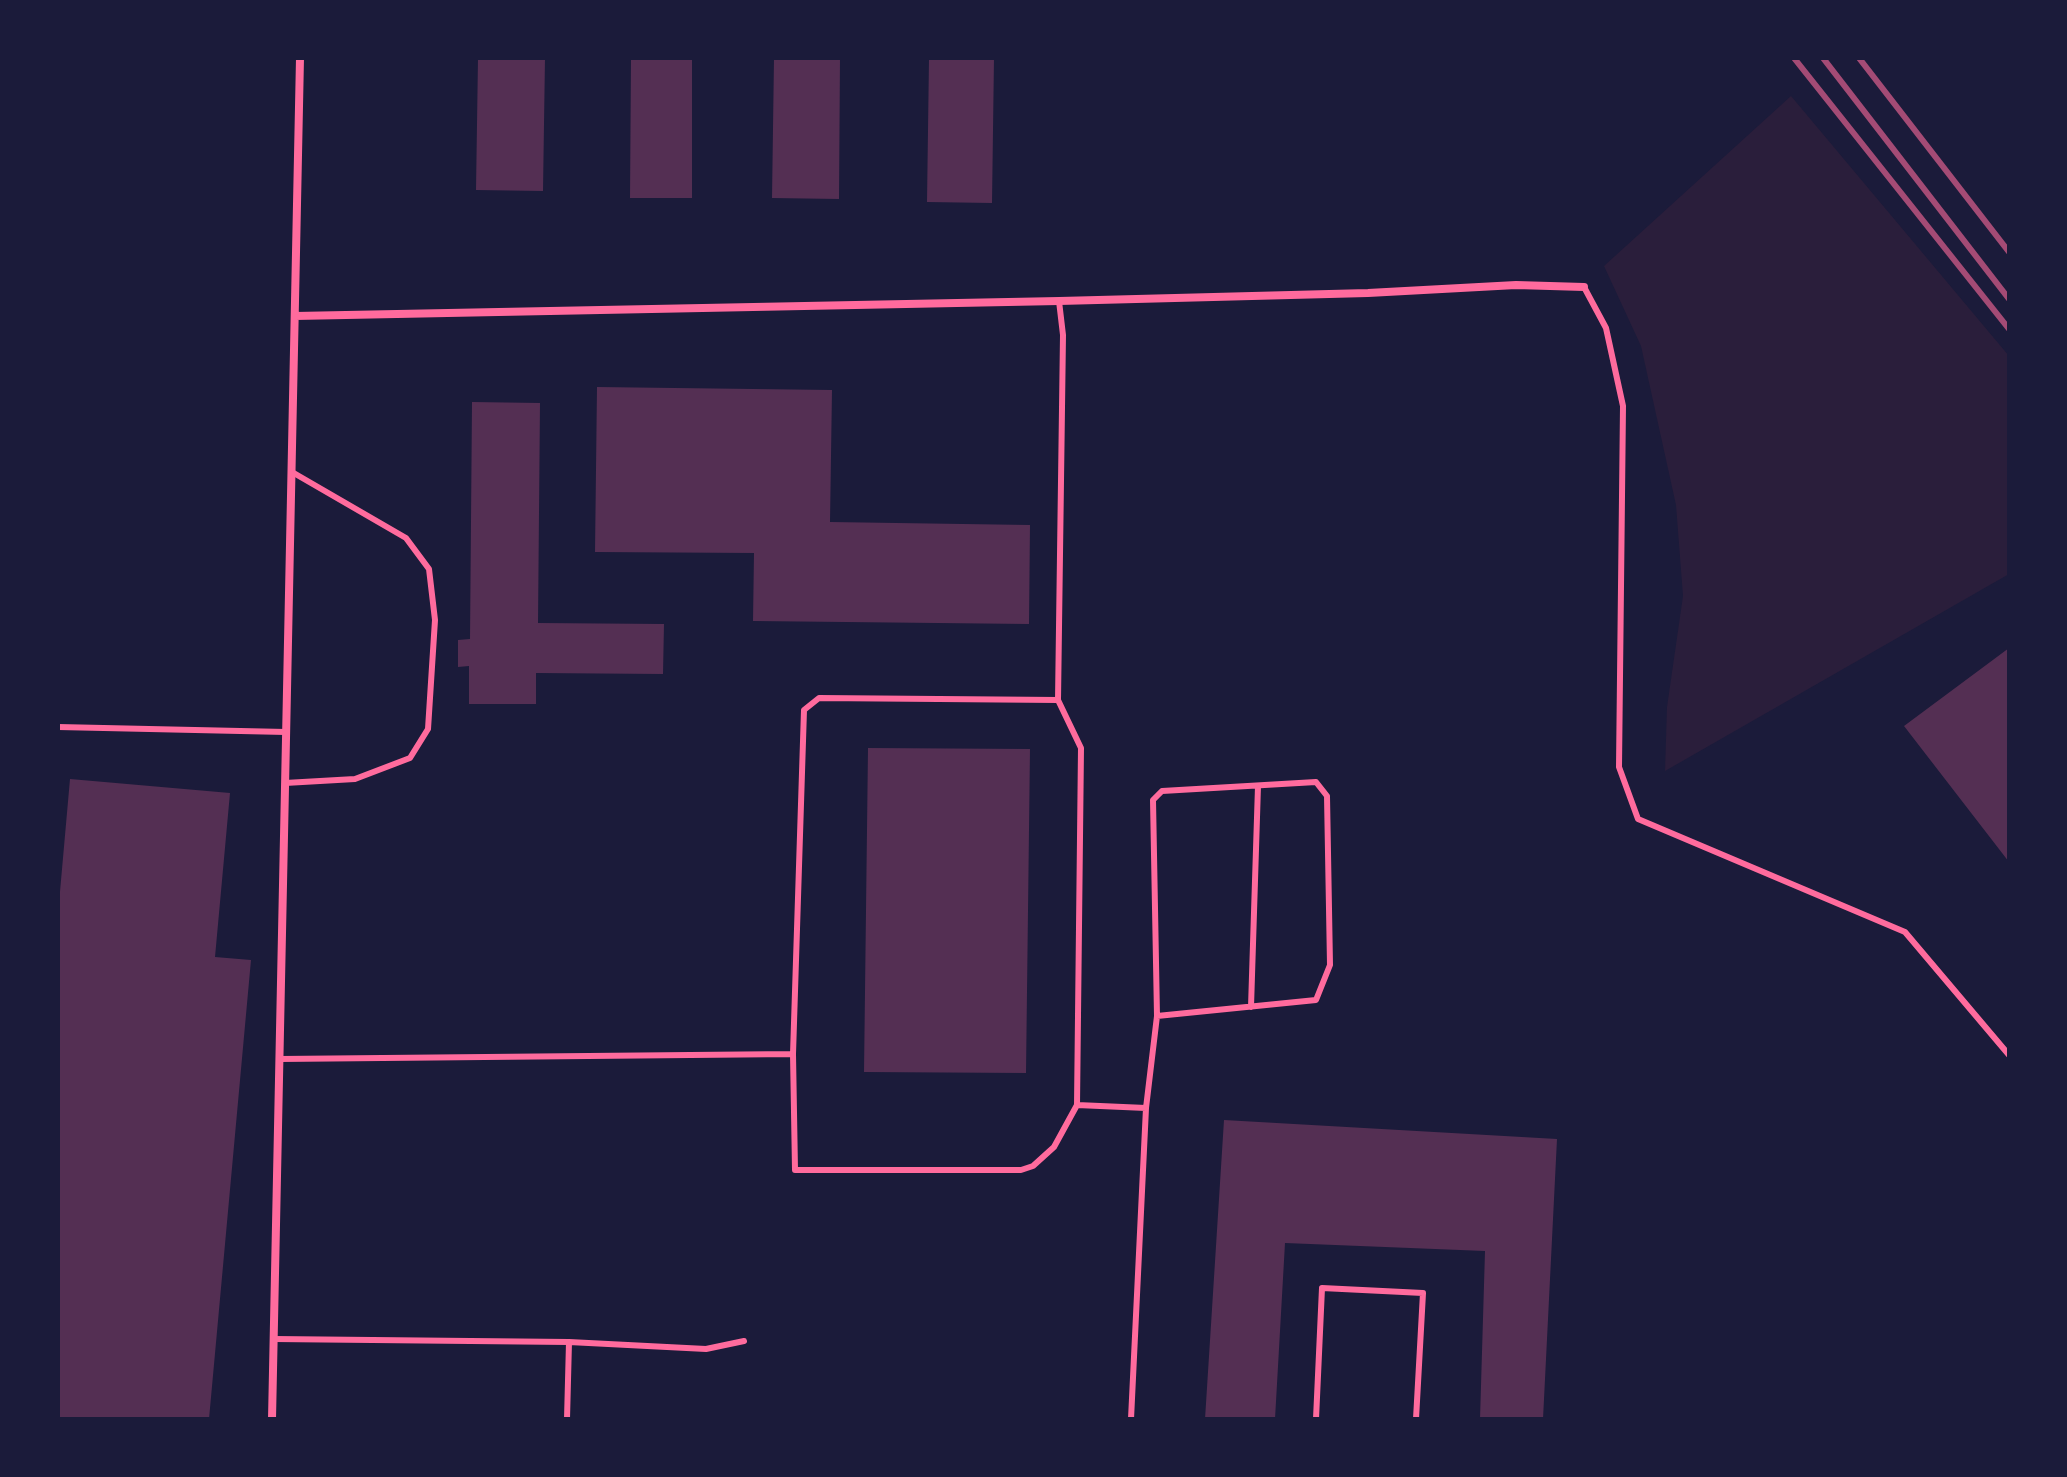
<!DOCTYPE html>
<html>
<head>
<meta charset="utf-8">
<style>
	body { margin:0 }
	#map { position:relative; width:2067px; height:1477px; overflow:hidden; background:#1b1b3a; font-family:"Libre Baskerville",serif }
	canvas { display:block }
	.frame { position:absolute; inset:0; border:60px solid #1b1b3a; pointer-events:none }
</style>
</head>
<body>
<div id="map">
<canvas width="2067" height="1477"></canvas>
<div class="frame"></div>
</div>
<script>
const ctx = document.querySelector('canvas').getContext('2d');
ctx.lineJoin = 'round';
function fillPath(path, color) {
  ctx.fillStyle = color;
  ctx.fill(path, 'evenodd');
}
function poly(rows) {
  const path = new Path2D();
  for (const r of rows) {
    path.moveTo(r[0], r[1]);
    for (let i = 2; i < r.length; i += 2) path.lineTo(r[i], r[i + 1]);
  }
  return path;
}
function stroke(path, color, width, dash) {
  ctx.strokeStyle = color;
  ctx.lineWidth = width;
  ctx.lineCap = dash ? 'butt' : 'round';
  ctx.setLineDash(dash || []);
  ctx.stroke(path);
}
fillPath(poly([
	[1791,96,2009,356,2009,574,1665,771,1667,707,1683,596,1676,505,1641,346,1604,266]
]), '#2a1e3b');
fillPath(poly([
	[478,58,545,58,543,191,476,190],
	[631,58,692,58,692,198,630,198],
	[774,58,840,58,839,199,772,198],
	[929,58,994,58,992,203,927,202],
	[597,387,832,390,830,522,1030,525,1029,624,753,621,754,553,595,552],
	[472,402,540,403,538,623,664,624,663,674,536,673,536,704,469,704,469,666,458,667,458,640,470,639],
	[2009,648,2009,862,1904,726],
	[868,748,1030,749,1026,1073,864,1072],
	[70,779,230,793,215,957,251,960,209,1419,58,1419,58,914],
	[1224,1120,1557,1139,1543,1419,1480,1419,1485,1251,1285,1243,1275,1419,1205,1419]
]), '#542f53');
stroke(poly([
	[1584,287,1606,328,1623,406,1619,767,1638,819,1905,932,2009,1055],
	[1058,700,819,698,804,710,793,1054,795,1170,1021,1170,1033,1166,1054,1147,1077,1105,1081,748,1058,700,1063,335,1059,301],
	[58,727,286,732],
	[285,783,355,779,410,758,428,729,435,620,429,569,406,538,292,472],
	[1251,1007,1258,786],
	[280,1059,793,1054],
	[1077,1105,1146,1108,1131,1419],
	[1146,1108,1157,1016,1316,1000,1330,965,1327,796,1316,782,1162,791,1153,800,1157,1016],
	[274,1339,569,1342,567,1419],
	[569,1342,706,1349,744,1341],
	[1316,1419,1322,1288,1423,1293,1416,1419]
]), '#ff6b9d', 6);
stroke(poly([
	[295,316,1059,301,1368,293,1516,285,1584,287],
	[272,1419,300,58]
]), '#ff6b9d', 8);
stroke(poly([
	[1794,58,2009,329],
	[1823,58,2009,299],
	[1859,58,2009,252]
]), '#a44b75', 6);
</script>
</body>
</html>
